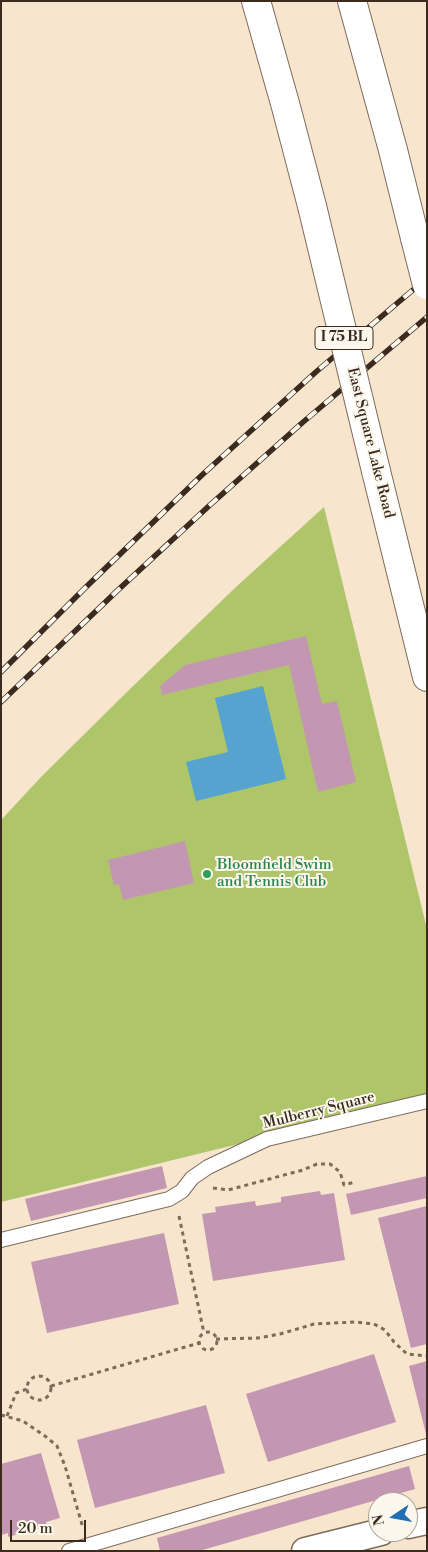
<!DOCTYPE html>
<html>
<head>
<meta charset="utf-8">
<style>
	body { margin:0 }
	#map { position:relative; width:428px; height:1552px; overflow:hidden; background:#f7e5ce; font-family:"Libre Bodoni",serif }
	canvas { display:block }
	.frame { position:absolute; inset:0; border:2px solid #3b2a1e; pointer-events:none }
	.north { position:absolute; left:368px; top:1492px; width:50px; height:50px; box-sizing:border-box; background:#fbf7ec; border:1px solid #aea59a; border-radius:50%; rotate:258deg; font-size:14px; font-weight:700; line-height:20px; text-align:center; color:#3b2a1e }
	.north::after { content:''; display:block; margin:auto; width:18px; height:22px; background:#1f6fb2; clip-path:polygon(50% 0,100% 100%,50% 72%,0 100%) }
	.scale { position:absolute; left:10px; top:1520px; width:76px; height:22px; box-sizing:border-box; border:2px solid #3b2a1e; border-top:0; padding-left:6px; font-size:15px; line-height:18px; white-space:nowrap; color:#3b2a1e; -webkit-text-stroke:4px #fbf7ec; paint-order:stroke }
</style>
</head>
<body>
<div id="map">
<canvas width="428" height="1552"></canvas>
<div class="frame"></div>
<div class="north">N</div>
<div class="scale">20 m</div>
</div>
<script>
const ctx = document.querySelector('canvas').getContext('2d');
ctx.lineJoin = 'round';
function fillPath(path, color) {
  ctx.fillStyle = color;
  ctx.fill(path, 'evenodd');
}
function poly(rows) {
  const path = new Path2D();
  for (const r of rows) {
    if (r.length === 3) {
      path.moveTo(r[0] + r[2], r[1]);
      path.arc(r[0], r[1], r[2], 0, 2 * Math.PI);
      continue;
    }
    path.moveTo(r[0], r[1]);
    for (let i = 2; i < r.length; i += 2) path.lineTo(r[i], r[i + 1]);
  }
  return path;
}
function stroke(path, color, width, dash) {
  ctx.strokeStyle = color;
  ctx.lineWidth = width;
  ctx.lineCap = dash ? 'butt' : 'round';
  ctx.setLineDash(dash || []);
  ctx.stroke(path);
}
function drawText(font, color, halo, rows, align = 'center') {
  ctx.font = font + ' "Libre Bodoni",serif';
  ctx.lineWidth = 4;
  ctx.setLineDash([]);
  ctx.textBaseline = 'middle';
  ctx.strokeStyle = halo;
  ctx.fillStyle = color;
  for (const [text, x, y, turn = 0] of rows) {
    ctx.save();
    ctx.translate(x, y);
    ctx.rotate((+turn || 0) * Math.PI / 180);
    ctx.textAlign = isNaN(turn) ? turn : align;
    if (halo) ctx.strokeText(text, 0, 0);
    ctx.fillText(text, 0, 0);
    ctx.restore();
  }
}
fillPath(poly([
	[324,507,427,929,427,1098,1,1202,1,820,42,776,130,689,236,587]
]), '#afc56a');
fillPath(poly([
	[263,686,286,779,196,801,186,762,228,752,215,698]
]), '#55a3ce');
fillPath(poly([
	[306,636,322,704,337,701,356,782,318,792,289,665,162,695,160,686,185,665],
	[185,841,194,883,123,900,119,884,114,885,108,860],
	[162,1166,167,1188,31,1221,25,1199],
	[427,1176,427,1198,351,1215,346,1194],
	[320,1191,321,1195,334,1193,345,1260,213,1281,202,1214,216,1212,215,1207,255,1201,256,1206,281,1202,281,1197],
	[427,1206,427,1344,411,1348,378,1218],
	[164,1233,179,1304,47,1333,31,1262],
	[374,1354,396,1422,268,1462,246,1394],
	[427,1361,427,1434,426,1434,409,1366],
	[206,1405,225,1473,95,1508,77,1440],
	[41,1453,60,1518,46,1522,47,1526,8,1537,8,1533,1,1535,1,1464],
	[409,1466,415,1489,199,1551,160,1551,157,1538]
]), '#c397b1');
const service = poly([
	[1,1240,169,1199,182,1191,192,1178,208,1167,267,1139,427,1101],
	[69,1551,427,1446]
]);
const minor = poly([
	[408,1525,427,1521],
	[305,1551,381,1532]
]);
const motorway = poly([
	[256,1,286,107,312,206],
	[352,1,393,150,415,238],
	[376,471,427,677]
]);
stroke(service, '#7d6b5c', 16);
stroke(minor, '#7d6b5c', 29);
stroke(motorway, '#7d6b5c', 30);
stroke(poly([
	[213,1188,228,1190,303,1170,317,1164,330,1164,340,1172,344,1185,355,1182],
	[179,1216,204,1333],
	[208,1341,9],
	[216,1339,258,1338,280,1334,314,1324,355,1322,374,1324,385,1330,394,1342,407,1354,427,1356],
	[39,1388,12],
	[51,1386,199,1343],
	[1,1415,23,1421,45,1436,57,1446,65,1466,83,1528],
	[7,1416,16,1393,27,1389]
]), '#7d6b5c', 3, [4, 4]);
stroke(service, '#fff', 14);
stroke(minor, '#fff', 26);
stroke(motorway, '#fff', 28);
const rail = poly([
	[1,672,85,588,202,475,317,371,427,278],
	[1,702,118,590,210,505,302,423,427,317]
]);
stroke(rail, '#3b2a1e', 5.5);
stroke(rail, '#fbf7ec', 4, [11]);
const motorwayBridge = poly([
	[312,206,376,471],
	[415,238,427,285]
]);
stroke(motorwayBridge, '#7d6b5c', 30, []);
stroke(motorwayBridge, '#fff', 28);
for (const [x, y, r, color] of [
	[207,874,5,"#2e9e5b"]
]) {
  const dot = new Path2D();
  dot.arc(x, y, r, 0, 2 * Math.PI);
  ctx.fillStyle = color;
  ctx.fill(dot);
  stroke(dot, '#fbf7ec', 2);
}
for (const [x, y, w] of [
	[344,338,58]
]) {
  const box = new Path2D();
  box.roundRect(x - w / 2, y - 11.5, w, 23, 4);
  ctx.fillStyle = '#fbf7ec';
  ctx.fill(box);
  stroke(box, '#3b2a1e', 1);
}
drawText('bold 14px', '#3b2a1e', null, [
	["I 75 BL",344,338]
]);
drawText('15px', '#3b2a1e', '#fbf7ec', [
	["East Square Lake Road",370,443,76],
	["Mulberry Square",319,1111,-14]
]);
drawText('15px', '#27864d', '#fbf7ec', [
	["Bloomfield Swim",217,865],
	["and Tennis Club",217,882]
], 'left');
</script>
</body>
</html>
